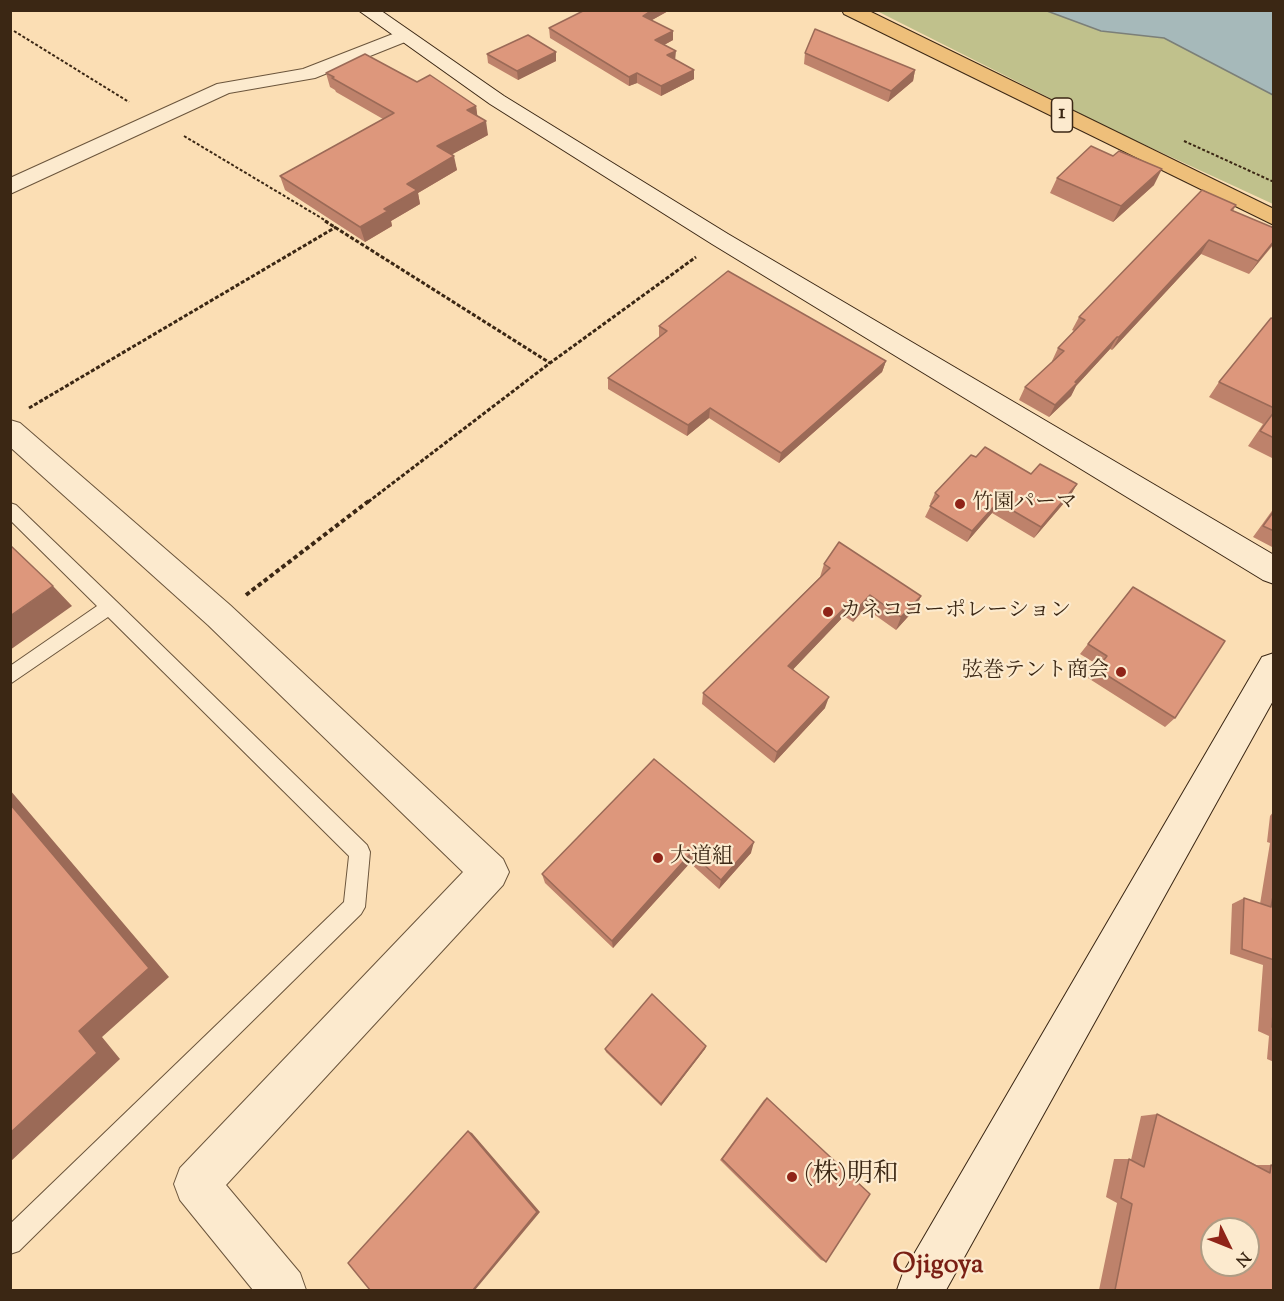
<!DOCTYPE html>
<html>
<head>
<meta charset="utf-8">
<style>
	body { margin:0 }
	#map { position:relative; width:1284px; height:1301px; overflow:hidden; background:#fbdeb4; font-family:"Sorts Mill Goudy",serif }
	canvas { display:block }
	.frame { position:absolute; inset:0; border:12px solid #3b2714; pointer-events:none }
	.north { position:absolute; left:1200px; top:1217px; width:60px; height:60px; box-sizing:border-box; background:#fceace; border:2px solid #af9c84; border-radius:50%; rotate:133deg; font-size:16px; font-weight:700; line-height:24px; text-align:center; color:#3b2714 }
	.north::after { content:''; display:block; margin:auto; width:21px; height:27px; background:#8f2418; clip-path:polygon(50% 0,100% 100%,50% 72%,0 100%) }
</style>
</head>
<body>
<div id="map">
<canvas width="1284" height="1301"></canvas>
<div class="frame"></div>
<div class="north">N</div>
</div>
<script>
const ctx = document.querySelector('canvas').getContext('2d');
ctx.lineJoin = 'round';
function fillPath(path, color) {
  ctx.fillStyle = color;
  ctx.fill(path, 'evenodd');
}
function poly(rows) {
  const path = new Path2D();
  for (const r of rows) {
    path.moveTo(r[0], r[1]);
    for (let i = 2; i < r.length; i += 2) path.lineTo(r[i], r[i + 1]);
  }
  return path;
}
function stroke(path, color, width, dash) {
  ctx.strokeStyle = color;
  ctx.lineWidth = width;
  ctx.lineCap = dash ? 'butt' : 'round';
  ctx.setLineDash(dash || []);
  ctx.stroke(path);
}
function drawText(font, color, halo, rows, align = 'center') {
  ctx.font = font + ' "Sorts Mill Goudy","Noto Serif JP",serif';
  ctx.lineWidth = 4.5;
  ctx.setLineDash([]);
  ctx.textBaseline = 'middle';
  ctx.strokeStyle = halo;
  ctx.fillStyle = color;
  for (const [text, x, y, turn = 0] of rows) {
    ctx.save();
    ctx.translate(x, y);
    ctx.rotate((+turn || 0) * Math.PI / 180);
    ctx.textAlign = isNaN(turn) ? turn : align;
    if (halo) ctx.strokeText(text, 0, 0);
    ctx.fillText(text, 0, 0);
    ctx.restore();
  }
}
fillPath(poly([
	[877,11,1047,11,1101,31,1164,38,1273,95,1273,204,1119,133]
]), '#c0c18c');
const water = poly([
	[1047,11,1273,11,1273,95,1164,38,1101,31,1047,11]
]);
fillPath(water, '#a6b9ba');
stroke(water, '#7b7f78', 1.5);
const lane = poly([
	[10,503,16,505,116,601,367,845,370,852,365,907,361,914,19,1251,10,1254,10,1224,344,902,349,856,108,617,10,684,10,666,97,606,10,520,10,503]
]);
const street = poly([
	[403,30,410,32,413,36,410,40,315,78,229,93,10,194,10,178,217,84,303,69,403,30],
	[10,420,20,423,230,605,503,859,509,872,503,885,226,1185,300,1273,306,1290,253,1290,180,1200,174,1184,180,1168,463,872,208,625,10,447,10,420]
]);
const secondary = poly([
	[358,10,380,10,504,96,728,234,1274,555,1274,584,1263,580,712,244,490,104,358,10],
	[1274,653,1274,699,946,1290,897,1290,903,1273,1262,657,1274,653]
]);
const primary = poly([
	[842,10,867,10,1274,209,1274,225,844,14,842,10]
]);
stroke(lane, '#6b553c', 2);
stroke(street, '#6b553c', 2);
stroke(secondary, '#3b2714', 2);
stroke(primary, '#3b2714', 2);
stroke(poly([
	[14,31,129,102],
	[184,136,328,222],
	[1184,141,1274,182]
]), '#3b2714', 2, [3, 2]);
stroke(poly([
	[325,221,550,363],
	[29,408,336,227],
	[368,502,550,363,696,257]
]), '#3b2714', 3, [4, 2]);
stroke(poly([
	[246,595,370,500]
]), '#3b2714', 4, [4.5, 3]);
fillPath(lane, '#fceace');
fillPath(street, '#fceace');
fillPath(secondary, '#fceace');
fillPath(primary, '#eebf7a');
fillPath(poly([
	[585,10,670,10,652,20,673,40,664,45,675,60,694,70,694,79,661,96,637,83,629,86,550,38,549,28],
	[556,52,556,61,518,80,488,63,487,54],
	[805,53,915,70,913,81,888,102,804,64],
	[326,73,417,82,476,106,477,116,488,135,452,154,457,170,418,193,420,204,391,221,392,226,365,242,285,190,280,176,383,119,336,92,335,90,330,87],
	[1057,178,1154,185,1113,222,1050,193],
	[1236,205,1233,211,1274,244,1249,274,1201,254,1112,350,1110,349,1076,386,1071,396,1049,417,1019,400,1025,387,1052,362,1052,361,1058,348,1074,331,1072,330,1079,317],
	[1274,319,1274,459,1248,446,1263,424,1209,397,1219,382],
	[659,326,886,361,882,372,779,463,709,418,687,436,608,389,608,378,659,337],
	[976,457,1031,474,1077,484,1070,496,1034,538,992,513,967,542,925,517,931,505,930,504,935,493],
	[1274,508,1274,548,1253,537],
	[824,564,921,596,915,609,896,630,865,608,853,622,844,616,793,669,825,708,774,763,702,704,703,693,820,577],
	[1133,587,1175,718,1165,727,1088,678,1098,665,1080,654],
	[654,759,751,853,719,889,690,863,613,948,545,883,542,874],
	[1274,811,1274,1062,1267,1059,1269,1036,1258,1031,1263,965,1230,954,1232,904,1244,898,1260,904,1270,843,1267,842,1270,816],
	[706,1046,705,1049,661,1106,606,1052,605,1049],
	[767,1098,826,1262,821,1260,720,1160,764,1100],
	[1157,1114,1256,1165,1271,1165,1274,1290,1099,1290,1117,1203,1106,1197,1114,1159,1129,1159,1131,1160,1141,1116]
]), '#be826b');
fillPath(poly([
	[652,10,670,10,643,25,643,16],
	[673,31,673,40,655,50,655,40],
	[676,51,675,61,667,55],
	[556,52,556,61,518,80,517,71],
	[694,70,694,79,661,96,661,86],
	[915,70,913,81,888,102,891,91],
	[637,73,637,83,629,86,629,77],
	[476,106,478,120,467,110],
	[486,121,488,135,440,161,437,146],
	[454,156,457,170,418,193,420,204,391,221,392,226,365,242,360,227,384,209,407,184],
	[1162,169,1154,185,1113,222,1121,206],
	[1209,240,1201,254,1112,350,1119,337],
	[1274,241,1273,244,1249,274,1258,261],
	[1117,337,1110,349,1076,386,1071,396,1049,417,1055,405,1075,382],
	[886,361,882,372,779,463,781,453],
	[710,408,709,418,687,436,688,425],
	[1077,484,1070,496,1034,538,1041,527],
	[998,502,992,513,967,542,972,531],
	[53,586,72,606,10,650,10,616],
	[870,595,865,608,853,622,857,609],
	[921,596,915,609,896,630,901,617],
	[849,603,844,616,785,678,788,666],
	[829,697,825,708,774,763,777,752],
	[10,790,169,977,102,1037,120,1059,10,1162,10,1133,79,1031,10,804],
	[754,842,751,853,719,889,721,880],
	[691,853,690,863,613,948,612,941],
	[706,1046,705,1049,661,1106,661,1104],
	[468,1131,472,1133,540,1212,475,1290,473,1290]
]), '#9b6a57');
const building = poly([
	[585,10,652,10,643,16,673,31,655,40,676,51,667,55,694,70,661,86,637,73,629,77,549,28,585,10],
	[815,29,915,70,891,91,805,53,815,29],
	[528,35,556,52,517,71,487,54,528,35],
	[365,54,417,82,430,75,476,106,467,110,486,121,437,146,454,156,407,184,417,190,384,209,388,211,360,227,280,176,394,113,332,78,334,77,326,73,365,54],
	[1091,146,1113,156,1119,151,1162,169,1121,206,1057,178,1091,146],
	[1202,190,1236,205,1231,210,1274,228,1274,241,1258,261,1209,240,1119,337,1117,337,1075,382,1077,383,1055,405,1025,387,1064,351,1058,348,1085,320,1079,317,1202,190],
	[728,271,886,361,781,453,710,408,688,425,608,378,667,331,659,326,728,271],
	[1271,318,1274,319,1274,408,1219,382,1271,318],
	[1274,412,1274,438,1260,431,1274,412],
	[985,447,1031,474,1040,464,1077,484,1041,527,998,502,972,531,930,506,939,496,935,493,971,455,976,457,985,447],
	[1274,511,1274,531,1263,526,1274,511],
	[839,542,921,596,901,617,870,595,857,609,849,603,788,666,829,697,777,752,703,693,830,568,824,564,839,542],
	[10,545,53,586,10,616,10,545],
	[1133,587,1225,641,1175,718,1097,669,1107,656,1088,644,1133,587],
	[654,759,754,842,721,880,691,853,612,941,542,874,654,759],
	[10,804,149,968,79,1031,97,1053,10,1133,10,804],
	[1274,891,1274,960,1242,949,1244,898,1271,907,1274,891],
	[652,994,706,1046,661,1104,605,1049,652,994],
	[1274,1000,1274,1028,1272,1027,1274,1000],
	[767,1098,870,1194,826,1262,722,1159,767,1098],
	[1157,1114,1270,1173,1271,1165,1274,1166,1274,1290,1115,1290,1132,1204,1121,1198,1129,1159,1144,1167,1157,1114],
	[1212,1229,1248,1229,1248,1265,1212,1265,1212,1229],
	[468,1131,537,1212,473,1290,370,1290,348,1263,468,1131]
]);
fillPath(building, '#dd977c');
stroke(building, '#9b6a57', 1.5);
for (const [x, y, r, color] of [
	[960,504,6,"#8f2418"],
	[828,612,6,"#8f2418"],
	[1121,672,6,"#8f2418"],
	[658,858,6,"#8f2418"],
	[792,1177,6,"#8f2418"]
]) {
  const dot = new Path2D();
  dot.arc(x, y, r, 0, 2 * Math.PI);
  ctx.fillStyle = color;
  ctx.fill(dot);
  stroke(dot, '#fceace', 2);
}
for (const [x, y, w] of [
	[1062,115,21]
]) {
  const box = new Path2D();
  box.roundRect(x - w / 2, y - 17, w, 34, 4.5);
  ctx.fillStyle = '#fceace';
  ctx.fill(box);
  stroke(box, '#3b2714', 1.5);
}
drawText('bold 20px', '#3b2714', null, [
	["1",1062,115]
]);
drawText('21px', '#3b2714', '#fceace', [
	["竹園パーマ",972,504],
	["カネココーポレーション",840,612],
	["弦巻テント商会",1109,672,"right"],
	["大道組",670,858]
], 'left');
drawText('26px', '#3b2714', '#fceace', [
	["(株)明和",804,1177]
], 'left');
drawText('bold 27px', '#7a1f14', '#fceace', [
	["Ojigoya",938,1267]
]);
</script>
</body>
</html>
